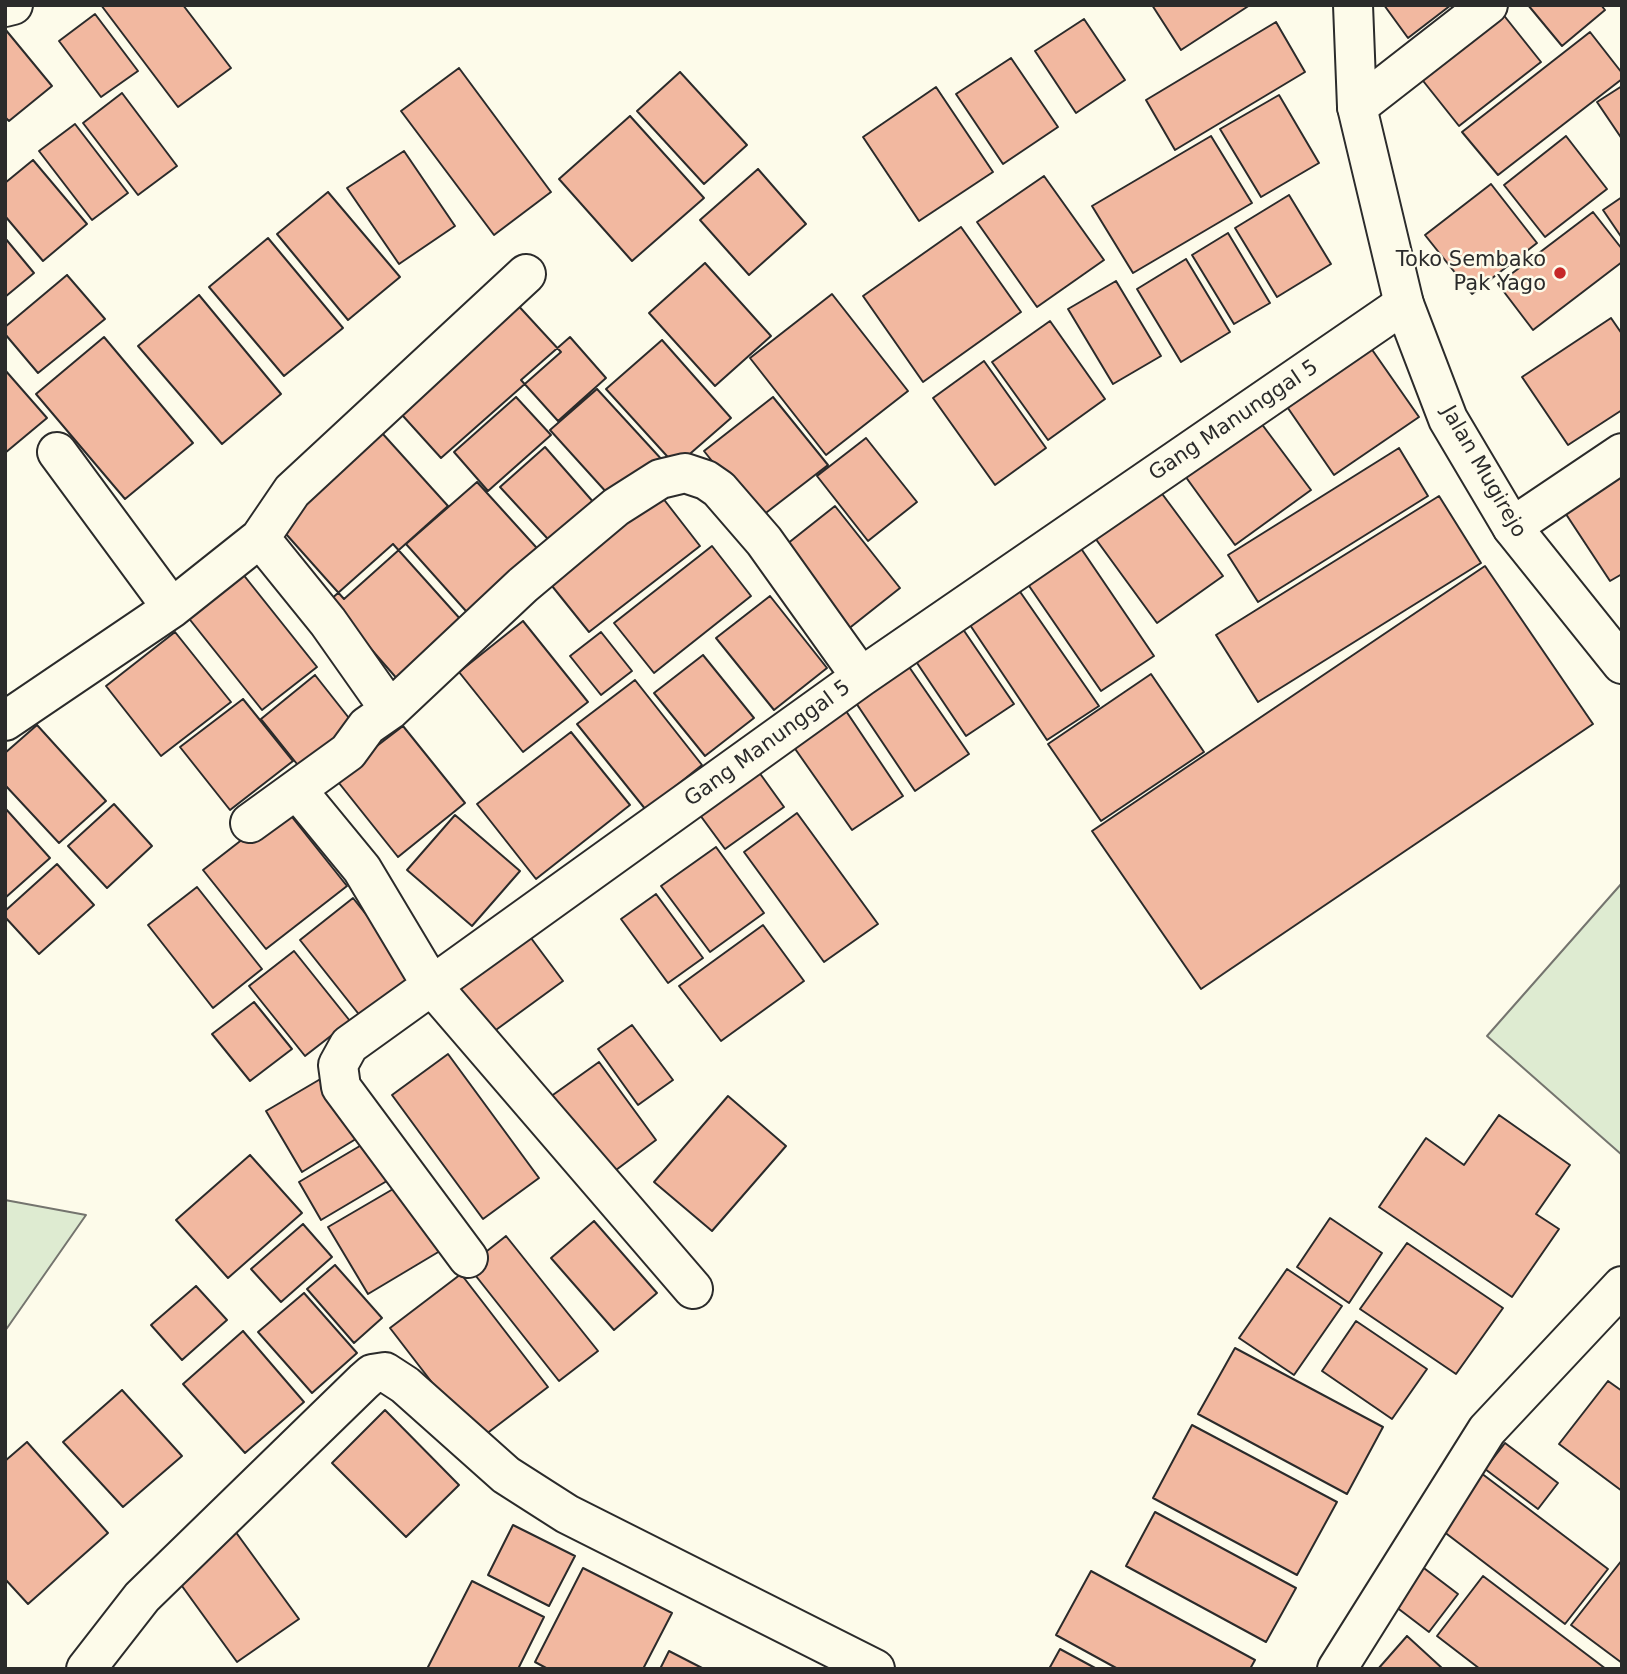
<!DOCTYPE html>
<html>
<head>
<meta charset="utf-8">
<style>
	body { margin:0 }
	#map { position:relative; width:1627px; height:1674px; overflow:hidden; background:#fdfbea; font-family:"DejaVu Sans",sans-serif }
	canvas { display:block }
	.frame { position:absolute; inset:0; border:7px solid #2b2b2b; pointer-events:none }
</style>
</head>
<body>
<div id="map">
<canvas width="1627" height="1674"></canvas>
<div class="frame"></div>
</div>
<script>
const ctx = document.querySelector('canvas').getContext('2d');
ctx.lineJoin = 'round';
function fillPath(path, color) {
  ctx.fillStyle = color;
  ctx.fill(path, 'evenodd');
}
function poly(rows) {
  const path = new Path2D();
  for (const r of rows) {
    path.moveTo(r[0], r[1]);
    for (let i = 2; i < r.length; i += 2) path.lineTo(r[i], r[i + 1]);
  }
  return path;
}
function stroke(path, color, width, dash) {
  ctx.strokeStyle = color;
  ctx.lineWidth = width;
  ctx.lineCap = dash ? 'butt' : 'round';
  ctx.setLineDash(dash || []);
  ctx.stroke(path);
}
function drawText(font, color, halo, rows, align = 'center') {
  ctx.font = font + ' "DejaVu Sans",sans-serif';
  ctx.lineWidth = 5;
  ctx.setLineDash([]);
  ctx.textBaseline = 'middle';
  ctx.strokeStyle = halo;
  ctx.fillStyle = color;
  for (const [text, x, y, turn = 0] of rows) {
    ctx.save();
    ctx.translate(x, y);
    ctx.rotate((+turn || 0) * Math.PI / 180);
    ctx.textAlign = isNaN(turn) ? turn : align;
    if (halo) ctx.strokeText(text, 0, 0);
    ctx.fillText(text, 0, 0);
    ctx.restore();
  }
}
const green = poly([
	[1622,883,1622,1155,1487,1036,1622,883],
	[5,1200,86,1215,5,1331,5,1200]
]);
fillPath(green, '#deebd1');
stroke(green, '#74746e', 2);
const building = poly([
	[101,5,183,5,231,68,178,107,101,5],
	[1152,5,1250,5,1181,50,1152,5],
	[1384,5,1451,5,1408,38,1384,5],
	[1528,5,1601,5,1605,10,1562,46,1528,5],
	[1498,8,1541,62,1459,126,1416,72,1498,8],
	[95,14,138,71,101,97,59,41,95,14],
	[1084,19,1125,80,1076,113,1035,51,1084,19],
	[1276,22,1305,72,1175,150,1146,100,1276,22],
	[5,29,52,86,9,121,5,117,5,29],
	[1590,32,1622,73,1622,79,1498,175,1462,132,1590,32],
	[1011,58,1058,127,1003,164,956,94,1011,58],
	[459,68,551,192,494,235,401,111,459,68],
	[680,72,747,145,704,184,637,111,680,72],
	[1622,86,1622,139,1597,102,1622,86],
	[936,87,993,172,919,221,863,137,936,87],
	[122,93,177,166,138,195,83,123,122,93],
	[1279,95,1319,163,1261,197,1220,129,1279,95],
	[630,116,704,198,632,261,559,179,630,116],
	[75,124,128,193,92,220,39,151,75,124],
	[1211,136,1252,203,1133,273,1092,206,1211,136],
	[1566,136,1607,189,1545,237,1504,185,1566,136],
	[404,151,455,226,399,264,347,188,404,151],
	[33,160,87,224,43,261,5,216,5,183,33,160],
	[758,169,806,224,749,275,700,220,758,169],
	[1044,176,1104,260,1037,307,977,222,1044,176],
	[1491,184,1537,243,1472,294,1425,235,1491,184],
	[328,192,400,277,348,320,277,234,328,192],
	[1289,195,1331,264,1277,297,1235,228,1289,195],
	[1622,197,1622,238,1603,210,1622,197],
	[1593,212,1622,249,1622,262,1533,330,1498,284,1593,212],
	[961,227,1021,312,923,382,863,296,961,227],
	[1228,233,1270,303,1234,324,1192,255,1228,233],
	[5,238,34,273,5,297,5,238],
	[268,238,343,328,284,376,209,287,268,238],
	[1186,259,1230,332,1181,362,1137,289,1186,259],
	[705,263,771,336,715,386,649,313,705,263],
	[67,275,105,319,38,373,5,334,5,327,67,275],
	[1116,281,1161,356,1113,384,1068,309,1116,281],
	[832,294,908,391,826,455,750,358,832,294],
	[199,295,281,394,222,444,138,346,199,295],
	[514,301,561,352,441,458,394,406,514,301],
	[1611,318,1622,334,1622,410,1568,445,1522,377,1611,318],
	[1050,321,1105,399,1048,440,992,362,1050,321],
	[104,337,193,443,125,499,36,394,104,337],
	[570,337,606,378,558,421,521,380,570,337],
	[662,340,731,418,676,466,606,389,662,340],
	[1366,341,1419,417,1334,475,1281,398,1366,341],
	[984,361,1046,448,995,485,933,398,984,361],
	[5,370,47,418,5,453,5,370],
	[597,389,664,462,617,504,550,430,597,389],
	[516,397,551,435,488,491,454,452,516,397],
	[773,397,828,465,758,519,704,451,773,397],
	[1255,415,1311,490,1235,545,1180,469,1255,415],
	[382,433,448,506,344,599,278,525,382,433],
	[866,438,917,502,868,541,817,476,866,438],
	[545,447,602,512,558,550,500,487,545,447],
	[1399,448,1428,496,1258,602,1228,555,1399,448],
	[1622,461,1622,574,1610,581,1558,502,1622,461],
	[477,482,545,557,474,620,406,544,477,482],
	[655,488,700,546,589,632,544,576,655,488],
	[1160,491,1223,576,1157,623,1095,538,1160,491],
	[1439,496,1481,563,1258,702,1216,635,1439,496],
	[835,506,900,588,847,630,782,548,835,506],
	[393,544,471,631,406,689,329,601,393,544],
	[1078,544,1154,656,1101,691,1025,580,1078,544],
	[712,546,751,596,654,673,614,623,712,546],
	[1485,566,1593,724,1201,989,1092,831,1485,566],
	[238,568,317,667,262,710,183,611,238,568],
	[1014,583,1099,706,1047,740,964,616,1014,583],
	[770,596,827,668,774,710,716,638,770,596],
	[956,619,1014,704,966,736,909,651,956,619],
	[523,621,588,702,523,752,459,672,523,621],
	[175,632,231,702,161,756,106,686,175,632],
	[601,632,632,671,601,695,570,656,601,632],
	[703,655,754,718,705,756,654,693,703,655],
	[905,661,969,754,915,791,852,697,905,661],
	[1151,674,1204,752,1101,821,1048,744,1151,674],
	[315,675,360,732,305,774,261,719,315,675],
	[635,680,702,765,646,810,577,724,635,680],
	[243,699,293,761,230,810,180,747,243,699],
	[844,708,903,796,852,830,791,743,844,708],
	[37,725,106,801,59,843,5,785,5,753,37,725],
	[403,726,465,803,398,857,335,778,403,726],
	[571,732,630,805,536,879,477,804,571,732],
	[756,768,784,807,725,849,697,811,756,768],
	[114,804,152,846,107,888,68,846,114,804],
	[284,807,347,886,266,949,203,870,284,807],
	[5,808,50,858,5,898,5,808],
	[797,813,878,924,824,962,744,852,797,813],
	[455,815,520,871,472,926,407,870,455,815],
	[716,847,764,913,710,952,661,886,716,847],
	[57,864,94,905,39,954,5,917,5,911,57,864],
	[197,887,262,969,213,1008,148,925,197,887],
	[656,894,703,958,668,983,621,919,656,894],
	[353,898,415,976,361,1017,300,940,353,898],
	[763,925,804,981,721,1041,679,986,763,925],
	[528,934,563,981,489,1035,454,987,528,934],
	[294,951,350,1021,305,1056,249,986,294,951],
	[254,1002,292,1049,250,1081,212,1034,254,1002],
	[632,1025,673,1080,638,1105,598,1049,632,1025],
	[448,1054,539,1178,483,1219,392,1095,448,1054],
	[599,1062,656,1140,608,1176,550,1097,599,1062],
	[329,1074,364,1134,302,1172,266,1111,329,1074],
	[728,1096,786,1146,712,1231,654,1182,728,1096],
	[1499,1115,1570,1165,1536,1214,1559,1229,1512,1297,1379,1207,1426,1138,1464,1165,1499,1115],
	[375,1137,397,1175,321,1220,299,1182,375,1137],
	[250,1155,302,1213,228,1278,176,1220,250,1155],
	[400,1185,440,1251,368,1294,328,1227,400,1185],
	[1330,1218,1382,1253,1349,1303,1297,1267,1330,1218],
	[594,1221,657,1293,614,1330,551,1258,594,1221],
	[303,1224,332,1257,281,1302,251,1269,303,1224],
	[506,1236,598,1351,559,1381,468,1266,506,1236],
	[1407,1243,1503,1308,1456,1374,1360,1309,1407,1243],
	[335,1265,382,1318,354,1343,307,1289,335,1265],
	[1287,1269,1342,1306,1294,1375,1239,1338,1287,1269],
	[461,1274,548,1387,477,1441,390,1328,461,1274],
	[196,1286,227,1320,182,1360,151,1325,196,1286],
	[304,1293,357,1353,312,1393,258,1332,304,1293],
	[1356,1321,1427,1369,1392,1419,1322,1371,1356,1321],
	[243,1331,304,1402,245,1453,183,1384,243,1331],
	[1235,1348,1383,1427,1347,1494,1198,1414,1235,1348],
	[1608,1381,1622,1391,1622,1491,1559,1444,1608,1381],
	[122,1390,182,1456,123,1507,63,1442,122,1390],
	[385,1410,459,1485,406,1537,332,1463,385,1410],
	[1192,1425,1337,1502,1297,1575,1153,1498,1192,1425],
	[27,1442,108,1533,28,1604,5,1579,5,1461,27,1442],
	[1505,1443,1558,1483,1538,1509,1485,1469,1505,1443],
	[1481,1473,1608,1569,1565,1624,1439,1528,1481,1473],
	[1155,1512,1296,1588,1266,1642,1126,1566,1155,1512],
	[513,1525,575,1556,549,1606,488,1575,513,1525],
	[235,1531,299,1619,237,1662,174,1575,235,1531],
	[1412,1559,1458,1594,1429,1632,1383,1597,1412,1559],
	[1622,1560,1622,1663,1571,1625,1622,1560],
	[583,1568,672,1613,643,1669,548,1669,535,1662,583,1568],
	[1091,1571,1255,1660,1250,1669,1118,1669,1056,1635,1091,1571],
	[1483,1576,1606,1669,1480,1669,1437,1636,1483,1576],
	[472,1581,544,1617,518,1669,427,1669,472,1581],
	[1407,1636,1443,1669,1378,1669,1407,1636],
	[1060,1649,1097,1669,1049,1669,1060,1649],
	[669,1651,704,1669,660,1669,669,1651]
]);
fillPath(building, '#f2b8a0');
stroke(building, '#2b2b2b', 2);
const street = poly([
	[5,7,13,5],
	[1357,107,1488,5],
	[57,452,172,608],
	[1512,527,1622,453],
	[260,538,292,491,526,274],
	[5,721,172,608,260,538,328,622,390,710,523,585,616,507,660,479,685,473,706,480,719,489,764,541,861,677],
	[297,790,362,869,432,986,693,1289],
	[250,823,348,752,367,726,390,710],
	[468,1258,341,1087,338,1065,349,1045,861,677,1404,304],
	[86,1669,142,1597,364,1381,372,1374,385,1372,405,1385,506,1475,567,1514,875,1669],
	[1337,1669,1487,1430,1622,1286]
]);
const secondary = poly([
	[1353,5,1357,107,1404,304,1448,419,1512,527,1622,664]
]);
stroke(street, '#2b2b2b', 42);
stroke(secondary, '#2b2b2b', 42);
stroke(street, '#fdfbea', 38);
stroke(secondary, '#fdfbea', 38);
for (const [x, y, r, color] of [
	[1560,273,7,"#c62828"]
]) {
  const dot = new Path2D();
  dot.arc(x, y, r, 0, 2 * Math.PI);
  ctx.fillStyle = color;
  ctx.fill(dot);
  stroke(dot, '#fdfbea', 2.5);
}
drawText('21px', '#2b2b2b', '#fdfbea', [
	["Toko Sembako",1546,261],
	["Pak Yago",1546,285]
], 'right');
drawText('21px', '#2b2b2b', '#fdfbea', [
	["Gang Manunggal 5",1234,421,-34],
	["Jalan Mugirejo",1483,472,60],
	["Gang Manunggal 5",768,744,-36]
]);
</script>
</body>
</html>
